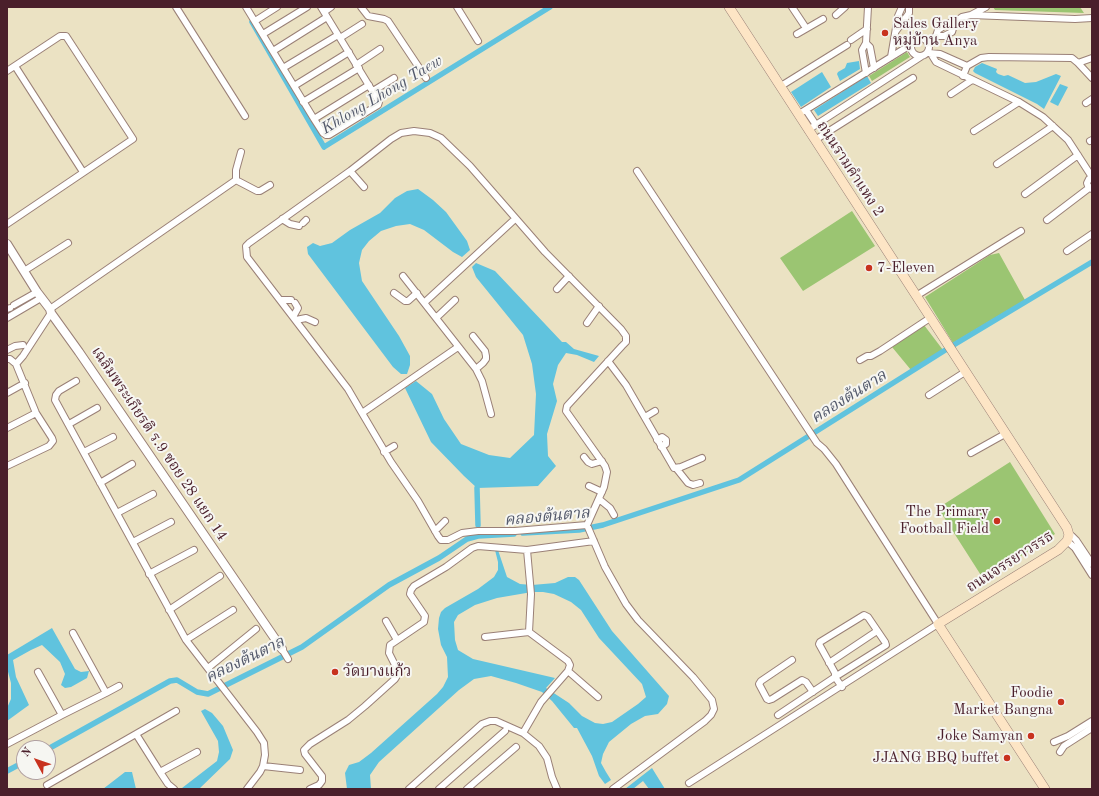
<!DOCTYPE html>
<html>
<head>
<meta charset="utf-8">
<style>
	body { margin:0 }
	#map { position:relative; width:1099px; height:796px; overflow:hidden; background:#ebe2c3; font-family:"Old Standard TT",serif }
	canvas { display:block }
	.frame { position:absolute; inset:0; border:8px solid #4a1f2b; pointer-events:none }
	.north { position:absolute; left:16px; top:740px; width:40px; height:40px; box-sizing:border-box; background:#f6f6f2; border:1px solid #b1a0a2; border-radius:50%; rotate:310deg; font-size:11px; font-weight:700; line-height:16px; text-align:center; color:#4a1f2b }
	.north::after { content:''; display:block; margin:auto; width:14px; height:18px; background:#c8321e; clip-path:polygon(50% 0,100% 100%,50% 72%,0 100%) }
</style>
</head>
<body>
<div id="map">
<canvas width="1099" height="796"></canvas>
<div class="frame"></div>
<div class="north">N</div>
</div>
<script>
const ctx = document.querySelector('canvas').getContext('2d');
ctx.lineJoin = 'round';
function fillPath(path, color) {
  ctx.fillStyle = color;
  ctx.fill(path, 'evenodd');
}
function poly(rows) {
  const path = new Path2D();
  for (const r of rows) {
    if (r.length === 3) {
      path.moveTo(r[0] + r[2], r[1]);
      path.arc(r[0], r[1], r[2], 0, 2 * Math.PI);
      continue;
    }
    path.moveTo(r[0], r[1]);
    for (let i = 2; i < r.length; i += 2) path.lineTo(r[i], r[i + 1]);
  }
  return path;
}
function stroke(path, color, width, dash) {
  ctx.strokeStyle = color;
  ctx.lineWidth = width;
  ctx.lineCap = dash ? 'butt' : 'round';
  ctx.setLineDash(dash || []);
  ctx.stroke(path);
}
function drawText(font, color, halo, rows, align = 'center') {
  ctx.font = font + ' "Old Standard TT","Noto Serif Thai",serif';
  ctx.lineWidth = 4;
  ctx.setLineDash([]);
  ctx.textBaseline = 'middle';
  ctx.strokeStyle = halo;
  ctx.fillStyle = color;
  for (const [text, x, y, turn = 0] of rows) {
    ctx.save();
    ctx.translate(x, y);
    ctx.rotate((+turn || 0) * Math.PI / 180);
    ctx.textAlign = isNaN(turn) ? turn : align;
    if (halo) ctx.strokeText(text, 0, 0);
    ctx.fillText(text, 0, 0);
    ctx.restore();
  }
}
fillPath(poly([
	[993,7,1080,7,1084,13,995,10],
	[907,52,910,57,872,81,869,76],
	[852,211,875,246,803,291,780,258],
	[999,253,1025,300,953,343,925,297,990,255],
	[924,325,943,350,911,370,892,347],
	[1010,462,1055,534,984,580,938,508]
]), '#9bc572');
fillPath(poly([
	[859,61,860,69,840,81,837,74,838,72,845,68,847,63],
	[982,63,997,69,996,72,998,74,1004,76,1008,75,1025,83,1036,82,1056,74,1061,76,1044,109,1037,104,975,73,973,71,975,67],
	[822,72,831,87,801,107,791,92],
	[867,76,871,83,818,116,814,110],
	[1060,84,1068,87,1058,106,1050,102],
	[418,189,433,200,446,212,467,241,470,250,462,257,453,252,424,230,410,224,396,226,381,231,369,241,362,250,359,263,362,281,399,336,410,356,410,365,407,374,401,374,393,367,308,254,307,247,313,243,320,246,332,243,350,230,380,213,395,198,407,191],
	[476,263,495,271,562,342,566,342,574,349,599,356,594,362,577,355,566,353,558,365,553,384,557,401,547,434,548,456,556,466,538,486,477,488,464,476,431,442,405,388,416,381,432,394,444,419,461,444,489,455,510,458,534,435,536,394,532,364,523,335,476,277,472,267],
	[495,550,498,550,507,577,520,584,532,585,555,583,568,577,575,577,579,580,612,631,669,696,667,704,658,714,645,716,631,724,609,742,603,754,601,763,606,772,611,780,605,784,599,776,592,756,577,728,574,728,552,701,542,692,516,683,491,676,474,679,459,690,379,762,370,775,371,789,347,789,345,773,349,765,359,762,371,753,437,694,443,687,448,677,447,657,441,645,438,629,439,618,441,612,445,608,478,589,494,577,498,570,498,562],
	[532,592,543,592,554,594,571,602,581,610,599,638,642,684,646,697,638,704,612,722,603,724,595,723,582,716,569,703,546,688,555,678,473,659,458,650,455,640,454,622,458,615,475,605,497,598],
	[52,628,75,669,81,672,89,671,87,678,71,687,65,688,61,685,65,674,60,662,42,645,31,650,13,660,16,677,29,705,7,721,7,708,11,699,11,683,7,668,7,655],
	[205,709,212,713,223,726,233,750,230,759,199,789,183,789,182,788,217,761,219,752,218,741,201,711],
	[652,768,665,789,649,789,643,781,633,789,625,789],
	[125,772,132,772,136,789,103,789]
]), '#60c3de');
stroke(poly([
	[252,22,324,147,550,7],
	[477,488,478,525],
	[523,533,579,530,603,525,739,480,947,349,1092,262],
	[48,749,170,681,177,680,197,692,208,694,302,647,389,585,439,558,467,539,478,536,514,534],
	[7,771,24,762]
]), '#60c3de', 5.5);
const minor = poly([
	[176,7,245,116],
	[246,7,314,119,323,133,326,135,329,135,378,105,379,102,321,7],
	[361,7,368,16,384,19,388,21,426,78],
	[457,7,478,41],
	[792,7,806,28],
	[324,12,331,7],
	[836,15,845,7],
	[971,15,1075,19,1092,18],
	[255,21,277,7],
	[896,31,909,13,909,7],
	[263,34,307,7],
	[797,34,823,19],
	[936,36,938,30,949,23,955,22,962,17,971,15,986,7],
	[340,38,362,24],
	[920,47,9],
	[851,40,867,29],
	[927,42,936,36,944,36,952,32,955,22],
	[866,43,870,47,874,68],
	[273,51,327,17],
	[929,53,940,54,967,66],
	[931,54,936,62,1019,102,1043,117,1068,140,1092,177],
	[891,57,898,16,902,7],
	[1078,63,1092,58],
	[356,65,380,49],
	[15,66,83,172],
	[283,68,338,35],
	[7,71,60,36,66,36,133,139,7,224],
	[866,73,862,50,866,43,868,7],
	[963,76,967,66,981,58,989,57,1072,58,1078,63,1092,78],
	[294,86,349,52],
	[781,86,847,45],
	[373,91,394,78],
	[951,94,972,80],
	[303,102,359,68],
	[1086,103,1092,99],
	[806,110,816,125],
	[799,114,912,44],
	[314,119,369,85],
	[808,130,922,56],
	[974,131,1019,102],
	[815,140,913,78],
	[1090,141,1092,140],
	[997,164,1053,126],
	[350,171,364,187],
	[637,171,817,443,824,449,836,464,938,624,689,783],
	[1092,177,1089,179,1087,183,1088,186,1092,189],
	[236,180,236,170,241,152],
	[1025,194,1078,155],
	[282,219,290,224,299,226],
	[1047,220,1089,188],
	[303,223,306,220],
	[1067,251,1092,234],
	[24,271,68,243],
	[403,276,476,369,482,381,491,414],
	[557,289,569,276],
	[394,293,405,301,408,301,417,293],
	[916,296,1021,231],
	[281,300,291,300],
	[425,302,515,219],
	[14,305,37,292],
	[7,309,10,308],
	[50,309,236,180,257,191,260,191,270,185],
	[293,317,298,308,295,303],
	[7,318,41,298],
	[436,318,455,300],
	[296,320,306,318,315,322],
	[587,323,599,306],
	[473,336,485,351,486,356,486,359,483,363,476,369],
	[7,350,15,346,23,345],
	[7,359,10,359,16,364,36,413,52,438,53,441,49,446,7,466],
	[860,360,867,356,871,356,880,351,930,318],
	[608,361,626,385,674,468,681,467,702,458],
	[16,364,23,356,51,313],
	[76,381,59,391,56,395,55,400,186,640,257,732,264,743,265,755,263,766,260,772,247,789],
	[7,393,25,383],
	[929,395,965,372],
	[362,413,458,347],
	[645,417,655,411],
	[69,424,97,408],
	[7,428,36,413],
	[657,440,662,437,666,440,666,444,661,447],
	[84,452,113,437],
	[384,452,394,446],
	[971,453,1005,434],
	[584,457,588,462,592,464,602,461],
	[676,468,688,483,693,485,700,483],
	[100,483,132,464],
	[589,486,602,492],
	[599,499,610,508,614,515],
	[117,513,153,494],
	[587,525,515,531,478,531,462,533,448,540,441,540,438,536,418,501,391,462,362,413,348,389,247,257,246,246,249,243,350,171,391,139,401,133,414,131,430,133,441,138,470,166,545,252,621,329,626,336,626,342,622,346,567,406,566,411,605,466,607,472,604,487,587,525,605,567,626,604,638,620,693,677,712,700,714,709,711,715,705,721,613,789],
	[435,531,445,521],
	[1069,535,1072,536,1076,540,1092,564],
	[1067,541,1075,548,1092,575],
	[133,542,171,522],
	[527,550,531,594,529,632],
	[149,574,194,550],
	[169,610,220,576],
	[386,621,397,640],
	[485,637,529,632,568,661,570,665,568,671,598,697],
	[186,640,233,610],
	[282,649,288,659],
	[792,660,761,681,759,684,767,699,769,700,772,699,802,680,806,682,813,692],
	[829,663,877,631],
	[208,668,256,629],
	[38,672,62,715],
	[106,693,119,686],
	[778,715,835,677,886,645,885,642,868,617,864,615,820,642,819,644,835,673,835,677,842,687],
	[523,733,541,702,568,671],
	[136,734,160,772,168,784,174,789],
	[1054,742,1068,736,1092,721],
	[7,744,62,715,106,693,73,633],
	[1060,752,1064,746,1092,728],
	[263,766,300,770],
	[160,772,197,752],
	[47,785,176,711],
	[310,789,319,785,322,781,322,776,305,754,304,750,310,744,348,720,365,706,395,679,398,674,397,669,389,653,390,645,424,622,425,616,410,594,411,590,414,586,446,567,472,548,478,546,527,550,594,541],
	[409,789,482,724,490,721,496,721,523,733,539,746,547,758,552,777,557,789],
	[439,789,505,731],
	[467,789,516,747]
]);
const tertiary = poly([
	[7,244,37,292,50,309,51,313,79,352,282,649]
]);
const secondary = poly([
	[729,7,1067,528,1069,535,1067,541,1058,550,938,624,1045,789]
]);
stroke(minor, '#9a8077', 8);
stroke(tertiary, '#9a8077', 10);
stroke(secondary, '#9a8077', 10);
stroke(minor, '#fff', 6);
stroke(tertiary, '#fff', 8);
stroke(secondary, '#fde5c5', 9);
for (const [x, y, r, color] of [
	[885,33,4,"#c8321e"],
	[869,268,4,"#c8321e"],
	[997,521,4,"#c8321e"],
	[335,672,4,"#c8321e"],
	[1061,702,4,"#c8321e"],
	[1031,736,4,"#c8321e"],
	[1007,758,4,"#c8321e"]
]) {
  const dot = new Path2D();
  dot.arc(x, y, r, 0, 2 * Math.PI);
  ctx.fillStyle = color;
  ctx.fill(dot);
  stroke(dot, '#f6f6f2', 1.5);
}
drawText('15px', '#4a1f2b', '#f6f6f2', [
	["Sales Gallery",893,24,"left"],
	["หมู่บ้าน Anya",893,41,"left"],
	["7-Eleven",877,268,"left"],
	["The Primary",989,512],
	["Football Field",989,529],
	["วัดบางแก้ว",343,672,"left"],
	["Foodie",1053,693],
	["Market Bangna",1053,710],
	["Joke Samyan",1023,736],
	["JJANG BBQ buffet",999,758]
], 'right');
drawText('15px', '#4a1f2b', '#f6f6f2', [
	["ถนนรามคำแหง 2",850,169,57],
	["เฉลิมพระเกียรติ ร.9 ซอย 28 แยก 14",159,444,56],
	["ถนนจรรยาวรรธ",1010,562,-33]
]);
drawText('italic 16px', '#52586a', '#f6f6f2', [
	["Khlong Lhong Taew",382,95,-31],
	["คลองต้นตาล",849,397,-32],
	["คลองต้นตาล",547,517,-5],
	["คลองต้นตาล",245,660,-26]
]);
</script>
</body>
</html>
